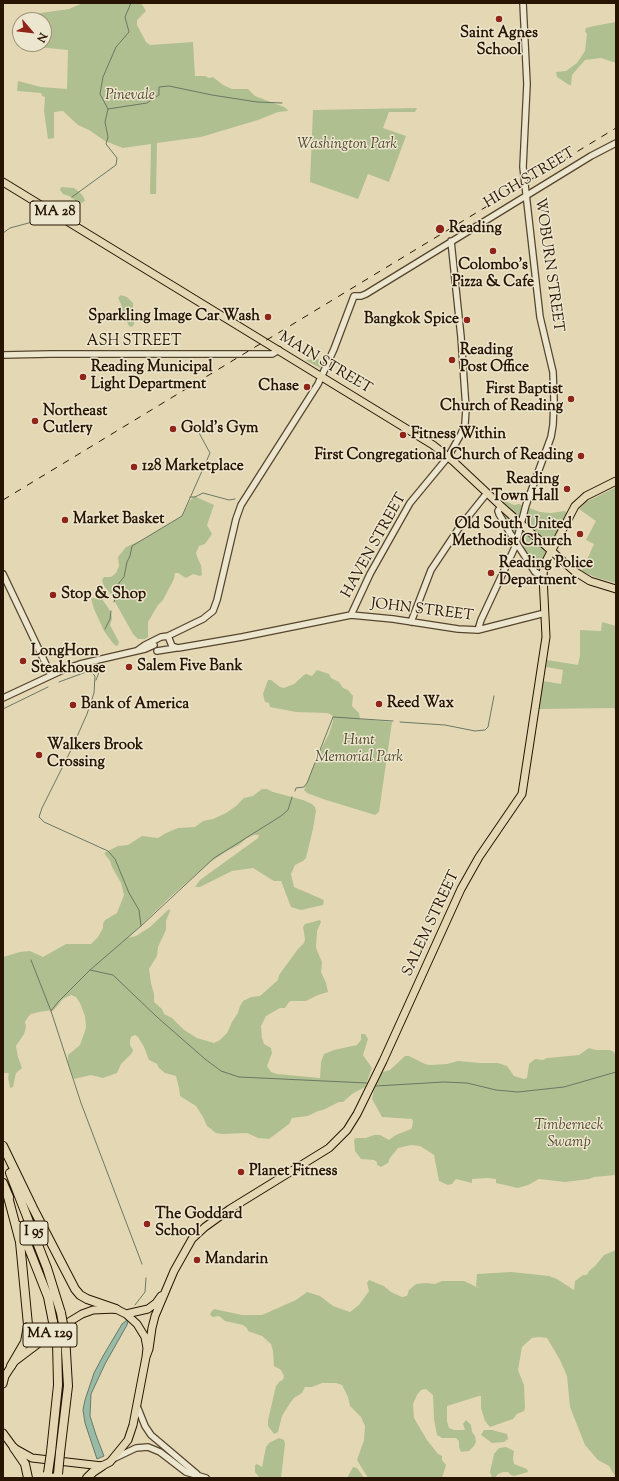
<!DOCTYPE html>
<html>
<head>
<meta charset="utf-8">
<style>
	body { margin:0 }
	#map { position:relative; width:619px; height:1481px; overflow:hidden; background:#e4d8b4; font-family:"Sorts Mill Goudy",serif }
	canvas { display:block }
	.frame { position:absolute; inset:0; border:4px solid #271401; pointer-events:none }
	.north { position:absolute; left:12px; top:12px; width:40px; height:40px; box-sizing:border-box; background:#ede6ce; border:1px solid #9e927c; border-radius:50%; rotate:118deg; font-size:11px; font-weight:700; line-height:16px; text-align:center; color:#271401 }
	.north::after { content:''; display:block; margin:auto; width:14px; height:18px; background:#8f2418; clip-path:polygon(50% 0,100% 100%,50% 72%,0 100%) }
</style>
</head>
<body>
<div id="map">
<canvas width="619" height="1481"></canvas>
<div class="frame"></div>
<div class="north">N</div>
</div>
<script>
const ctx = document.querySelector('canvas').getContext('2d');
ctx.lineJoin = 'round';
function fillPath(path, color) {
  ctx.fillStyle = color;
  ctx.fill(path, 'evenodd');
}
function poly(rows) {
  const path = new Path2D();
  for (const r of rows) {
    path.moveTo(r[0], r[1]);
    for (let i = 2; i < r.length; i += 2) path.lineTo(r[i], r[i + 1]);
  }
  return path;
}
function stroke(path, color, width, dash) {
  ctx.strokeStyle = color;
  ctx.lineWidth = width;
  ctx.lineCap = dash ? 'butt' : 'round';
  ctx.setLineDash(dash || []);
  ctx.stroke(path);
}
function drawText(font, color, halo, rows, align = 'center') {
  ctx.font = font + ' "Sorts Mill Goudy",serif';
  ctx.lineWidth = 3;
  ctx.setLineDash([]);
  ctx.textBaseline = 'middle';
  ctx.strokeStyle = halo;
  ctx.fillStyle = color;
  for (const [text, x, y, turn = 0] of rows) {
    ctx.save();
    ctx.translate(x, y);
    ctx.rotate((+turn || 0) * Math.PI / 180);
    ctx.textAlign = isNaN(turn) ? turn : align;
    if (halo) ctx.strokeText(text, 0, 0);
    ctx.fillText(text, 0, 0);
    ctx.restore();
  }
}
fillPath(poly([
	[83,3,141,3,146,11,137,20,137,25,146,42,150,45,193,42,195,76,205,76,209,78,213,77,223,85,232,89,248,89,255,96,284,107,287,109,288,111,278,112,258,120,201,137,157,143,156,194,150,194,151,144,123,148,105,141,89,130,78,125,63,111,54,112,54,138,48,139,44,111,45,97,42,96,41,93,17,91,18,81,41,87,67,89,68,50,37,47,37,44,44,44,44,20,35,20,34,14,69,9],
	[616,22,616,63,601,58,585,60,572,75,571,85,569,85,557,77,556,72,566,71,577,63,585,51,587,34,585,31,586,28,594,26],
	[417,108,415,112,389,112,383,128,406,136,389,182,368,174,358,199,310,182,313,110],
	[61,187,74,188,78,191,83,196,85,201,80,204,69,196,63,194,60,190],
	[121,295,127,297,133,303,134,324,132,327,129,326,124,316,121,304,118,298],
	[326,359,320,368,305,360],
	[616,487,616,583,597,578,582,571,594,544,586,540,596,521,579,509,586,502],
	[194,496,214,505,207,525,212,534,205,544,199,546,196,553,198,559,201,565,202,575,200,576,193,574,186,578,178,573,175,573,174,579,163,600,158,605,148,622,148,637,145,639,138,639,133,634,110,593,104,586,102,580,104,577,111,577,116,573,119,566,118,557,126,547,142,540,182,516,189,502],
	[501,499,514,505,519,504,540,512,551,513,565,511,567,513,544,556,539,570,537,569,505,517],
	[91,598,102,599,111,612,112,619,110,625,119,642,118,645,116,646,112,642,104,631,94,609],
	[602,622,616,626,616,712,614,708,539,709,543,681,561,684,563,670,546,667,547,660,578,665,580,655,580,630,601,631],
	[317,670,329,674,331,678,339,682,343,688,348,690,353,696,352,706,359,713,360,719,392,722,379,812,375,815,323,799,307,793,304,790,319,753,329,734,333,721,332,715,327,713,296,712,270,707,269,703,265,702,263,694,268,680,271,680,280,687,284,688,294,684,304,675,306,674,312,676],
	[262,789,267,789,273,792,303,800,312,804,315,807,316,811,313,829,306,858,303,861,295,865,291,874,294,887,324,900,323,905,301,910,291,907,281,881,274,881,253,868,232,871,200,887,195,887,200,880,258,838,259,835,254,835,247,838,239,845,227,851,209,863,169,898,128,938,136,936,150,927,169,909,170,911,166,921,166,930,158,947,157,956,149,969,151,983,154,994,154,1002,162,1009,164,1014,172,1018,184,1030,197,1038,214,1043,220,1040,227,1033,232,1022,238,1013,240,1006,243,1001,251,997,260,996,278,980,279,975,298,949,304,943,305,939,303,927,305,924,320,920,321,922,317,931,316,948,322,962,321,972,326,983,328,992,318,995,306,1001,291,1001,289,1002,285,1008,280,1008,266,1016,261,1026,262,1038,264,1044,271,1048,272,1053,267,1066,271,1072,277,1074,320,1078,321,1062,324,1054,334,1050,357,1045,361,1040,361,1034,365,1034,368,1039,363,1055,372,1068,365,1087,352,1094,343,1102,339,1102,323,1110,318,1111,308,1116,292,1118,289,1124,269,1139,258,1138,247,1133,222,1134,216,1133,207,1126,203,1117,196,1106,180,1096,179,1088,176,1076,165,1073,159,1068,157,1064,149,1060,144,1047,138,1037,135,1035,131,1037,130,1041,130,1045,133,1050,132,1053,121,1064,117,1073,103,1078,91,1075,74,1079,68,1062,68,1055,80,1045,86,1028,85,1016,80,1003,76,997,71,995,63,999,53,1011,52,1010,39,1012,31,1014,28,1017,25,1022,26,1027,24,1034,16,1046,18,1057,22,1068,16,1073,13,1087,10,1088,8,1077,9,1074,8,1073,3,1073,3,957,20,952,30,951,43,957,66,944,91,944,98,937,103,928,103,924,105,920,117,913,124,895,121,883,112,867,110,861,104,853,118,846,128,845,142,836,158,838,166,833,178,828,195,827,203,821,213,819,226,813,236,806,244,798,253,796],
	[589,1048,596,1050,610,1050,614,1052,616,1056,616,1175,594,1177,589,1179,565,1182,539,1179,528,1185,518,1188,496,1183,496,1179,488,1178,472,1179,472,1183,456,1179,452,1184,448,1185,439,1181,434,1155,420,1146,411,1145,398,1148,390,1158,388,1163,381,1167,377,1165,377,1162,374,1160,361,1159,355,1151,354,1140,356,1138,366,1138,374,1135,380,1135,389,1140,396,1135,411,1129,412,1127,413,1122,412,1119,382,1117,372,1099,374,1090,382,1072,390,1070,405,1056,409,1056,425,1064,430,1065,447,1064,458,1061,480,1063,498,1063,507,1066,514,1076,524,1079,527,1078,529,1064,535,1059,543,1060,547,1058,579,1055],
	[616,1250,616,1478,609,1466,598,1460,585,1445,570,1407,567,1376,560,1360,547,1338,539,1337,532,1338,522,1347,518,1370,524,1385,525,1408,524,1411,517,1414,513,1419,490,1427,485,1421,481,1408,481,1396,479,1396,447,1406,447,1421,449,1428,454,1430,465,1430,463,1424,466,1420,471,1425,472,1432,475,1436,476,1442,474,1446,469,1451,461,1452,459,1447,459,1441,456,1438,442,1438,437,1435,434,1419,433,1395,426,1389,421,1390,417,1395,413,1404,414,1418,427,1440,438,1454,442,1456,442,1460,446,1465,442,1478,422,1477,368,1478,357,1460,364,1440,365,1426,361,1417,350,1406,348,1397,342,1385,336,1383,322,1383,312,1387,305,1387,302,1393,294,1398,290,1403,282,1416,278,1432,274,1434,268,1426,268,1420,276,1386,280,1381,283,1380,284,1376,281,1370,274,1366,273,1351,271,1344,262,1336,248,1331,247,1328,243,1325,225,1321,219,1316,213,1317,210,1315,211,1312,214,1309,242,1315,262,1315,296,1300,307,1292,320,1296,333,1306,350,1312,359,1305,369,1291,367,1283,369,1280,384,1286,391,1292,402,1297,407,1296,409,1290,416,1284,426,1283,435,1284,442,1281,464,1281,481,1289,476,1286,477,1274,511,1272,549,1276,557,1279,574,1290,575,1281,583,1275,587,1275,589,1271,595,1266,604,1255],
	[484,1430,492,1430,507,1434,508,1439,504,1442,492,1443,481,1435],
	[279,1438,284,1440,285,1444,281,1478,259,1477,255,1472,255,1465,257,1464,262,1467,266,1447,269,1443],
	[506,1447,514,1451,513,1459,514,1464,527,1469,528,1472,514,1476,511,1475,508,1472,503,1472,498,1474,495,1478,492,1478,490,1472,494,1454,499,1448],
	[353,1467,357,1468,364,1478,347,1478]
]), '#b0bf90');
const water = poly([
	[127,1320,128,1321,127,1325,105,1364,91,1394,90,1416,96,1435,104,1456,97,1459,85,1423,83,1410,85,1400,94,1373,103,1356,122,1324,127,1320]
]);
fillPath(water, '#97bba7');
stroke(water, '#6a7865', 1);
stroke(poly([
	[108,109,100,94,103,77,116,47,129,32,125,17,131,3],
	[72,197,116,165,117,158,106,144,108,137,105,122,108,109,147,103,159,95,159,87,169,86,212,95,257,102,282,103],
	[3,233,10,228,36,221,47,214],
	[190,497,195,497,203,493,229,500,235,499],
	[114,602,119,583,124,577,127,562,130,556,132,546,182,516,210,453,198,431],
	[105,629,110,619,111,611],
	[96,680,98,675,100,666],
	[59,682,86,672,91,672,95,676,94,693,87,714,72,748,42,808,39,817,44,822,108,851,115,859,129,893,139,910,141,926],
	[3,709,48,687],
	[400,722,445,725,475,731,485,730,488,727,494,696],
	[295,791,296,788,304,787,307,783,333,717,393,721],
	[31,960,51,1011,81,1103,142,1264],
	[90,970,113,975,157,1017,205,1059,221,1071,239,1077,367,1083],
	[51,1011,58,1002,90,970,141,926,214,858,281,816,288,810,292,797],
	[376,1086,444,1082,467,1083,496,1090,518,1092,564,1087,616,1072],
	[135,1305,145,1292,146,1278]
]), '#6a7865', 1);
const minor = poly([
	[3,355,50,354,272,354,279,350],
	[501,506,498,511,499,514,510,533,535,572,543,576],
	[3,574,51,675],
	[351,615,370,574,410,503,448,457,461,434,465,424,466,409,461,337,451,241],
	[411,622,431,570,459,528,487,493],
	[478,630,481,620,515,547,526,505,551,437,553,425,554,400,553,372,540,317,523,167,527,84,523,3],
	[168,636,172,646,178,648,242,637,351,615,393,619,458,629,478,630,545,613],
	[138,650,145,645,161,637,168,636,203,619,213,611,217,600,236,519,241,505,318,384,334,349,354,296,361,296,366,294,591,156,616,143],
	[157,651,176,648],
	[3,698,65,669,80,664,145,649,154,645],
	[137,1406,145,1426,151,1435,197,1474],
	[115,1458,136,1448,148,1447,160,1452,186,1472,206,1478]
]);
const major = poly([
	[3,182,433,445,453,461,501,506,574,571,590,581,616,589],
	[126,1314,148,1309,156,1303,161,1296],
	[146,1357,149,1349,152,1328,155,1316,174,1271,192,1239,205,1227,230,1209,329,1148,347,1130,357,1114,383,1061,461,889,479,857,522,794,546,637,543,576,544,565,575,506,586,496,616,481],
	[3,1384,5,1376,14,1362,59,1328,82,1314,93,1310,116,1309,126,1314,137,1324,145,1337,147,1348,146,1357,133,1425,128,1440,110,1462,102,1466,32,1458,14,1448,3,1433]
]);
const highway = poly([
	[3,1146,33,1208,75,1289,80,1295,87,1299,116,1309],
	[10,1173,47,1268,61,1313],
	[3,1183,9,1197],
	[7,1193,20,1242,28,1325,25,1342,11,1366],
	[20,1226,48,1297,53,1322],
	[14,1448,25,1464,28,1478],
	[51,1452,58,1385,57,1342],
	[60,1453,68,1386,65,1335],
	[87,1478,93,1472,102,1466]
]);
stroke(minor, '#56452e', 8);
stroke(major, '#271401', 9);
stroke(highway, '#271401', 10);
stroke(minor, '#ede6ce', 5.5);
stroke(major, '#e4d8b4', 7);
stroke(highway, '#e4d8b4', 8);
stroke(poly([
	[3,500,616,128]
]), '#271401', 1, [7, 7]);
const highwayBridge = poly([
	[61,1313,65,1335],
	[53,1322,57,1342],
	[48,1473,51,1452],
	[58,1474,60,1453]
]);
stroke(highwayBridge, '#271401', 10, []);
stroke(highwayBridge, '#e4d8b4', 8);
for (const [x, y, r, color] of [
	[499,19,4,"#8f2418"],
	[440,229,5,"#8f2418"],
	[493,251,4,"#8f2418"],
	[268,317,4,"#8f2418"],
	[467,320,4,"#8f2418"],
	[452,360,4,"#8f2418"],
	[83,377,4,"#8f2418"],
	[307,387,4,"#8f2418"],
	[571,399,4,"#8f2418"],
	[35,421,4,"#8f2418"],
	[173,429,4,"#8f2418"],
	[403,435,4,"#8f2418"],
	[581,456,4,"#8f2418"],
	[134,467,4,"#8f2418"],
	[567,489,4,"#8f2418"],
	[65,520,4,"#8f2418"],
	[580,534,4,"#8f2418"],
	[491,573,4,"#8f2418"],
	[53,595,4,"#8f2418"],
	[23,661,4,"#8f2418"],
	[129,667,4,"#8f2418"],
	[379,704,4,"#8f2418"],
	[73,705,4,"#8f2418"],
	[39,755,4,"#8f2418"],
	[241,1172,4,"#8f2418"],
	[147,1224,4,"#8f2418"],
	[197,1260,4,"#8f2418"]
]) {
  const dot = new Path2D();
  dot.arc(x, y, r, 0, 2 * Math.PI);
  ctx.fillStyle = color;
  ctx.fill(dot);
  stroke(dot, '#ede6ce', 1.5);
}
for (const [x, y, w] of [
	[55,213,50],
	[34,1233,28],
	[50,1335,54]
]) {
  const box = new Path2D();
  box.roundRect(x - w / 2, y - 12, w, 24, 3);
  ctx.fillStyle = '#ede6ce';
  ctx.fill(box);
  stroke(box, '#271401', 1);
}
drawText('bold 14px', '#271401', null, [
	["MA 28",55,213],
	["I 95",34,1233],
	["MA 129",50,1335]
]);
drawText('bold 15px', '#271401', '#ede6ce', [
	["Saint Agnes",499,34,"center"],
	["School",499,51,"center"],
	["Reading",449,229],
	["Colombo's",493,266,"center"],
	["Pizza & Cafe",493,283,"center"],
	["Sparkling Image Car Wash",260,317,"right"],
	["Bangkok Spice",459,320,"right"],
	["Reading",460,351],
	["Post Office",460,368],
	["Reading Municipal",91,368],
	["Light Department",91,385],
	["Chase",299,387,"right"],
	["First Baptist",563,390,"right"],
	["Church of Reading",563,407,"right"],
	["Northeast",43,412],
	["Cutlery",43,429],
	["Gold's Gym",181,429],
	["Fitness Within",411,435],
	["First Congregational Church of Reading",573,456,"right"],
	["128 Marketplace",142,467],
	["Reading",559,480,"right"],
	["Town Hall",559,497,"right"],
	["Market Basket",73,520],
	["Old South United",572,525,"right"],
	["Methodist Church",572,542,"right"],
	["Reading Police",499,564],
	["Department",499,581],
	["Stop & Shop",61,595],
	["LongHorn",31,652],
	["Steakhouse",31,669],
	["Salem Five Bank",137,667],
	["Reed Wax",387,704],
	["Bank of America",81,705],
	["Walkers Brook",47,746],
	["Crossing",47,763],
	["Planet Fitness",249,1172],
	["The Goddard",155,1215],
	["School",155,1232],
	["Mandarin",205,1260]
], 'left');
drawText('italic 15px', '#50472c', '#ede6ce', [
	["Pinevale",130,96],
	["Washington Park",347,145],
	["Hunt",359,741],
	["Memorial Park",359,758],
	["Timberneck",569,1126],
	["Swamp",569,1143]
]);
drawText('15px', '#271401', '#ede6ce', [
	["HIGH STREET",530,179,-31],
	["WOBURN STREET",548,265,82],
	["ASH STREET",134,342],
	["MAIN STREET",325,364,31],
	["HAVEN STREET",375,546,-61],
	["JOHN STREET",422,611,7],
	["SALEM STREET",432,924,-65]
]);
</script>
</body>
</html>
